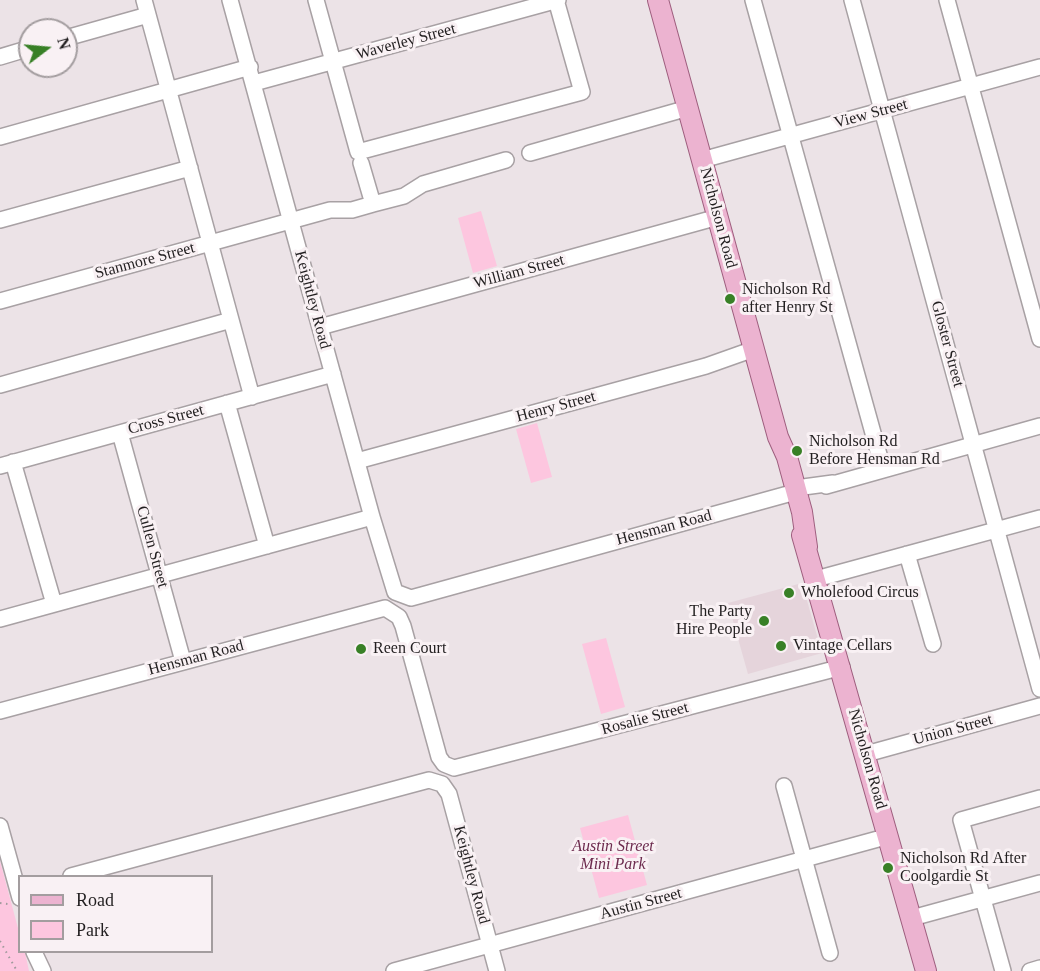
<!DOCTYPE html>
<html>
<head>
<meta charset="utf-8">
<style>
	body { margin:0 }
	#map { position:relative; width:1040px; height:971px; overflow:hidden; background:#ece3e7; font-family:Georgia,serif }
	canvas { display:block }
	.legend { position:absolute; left:18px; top:875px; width:195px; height:78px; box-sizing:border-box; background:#f9f1f4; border:2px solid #a39d9f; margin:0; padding:8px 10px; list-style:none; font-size:18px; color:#221f20 }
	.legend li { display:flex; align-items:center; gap:12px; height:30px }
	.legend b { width:30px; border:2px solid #a39d9f }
	.north { position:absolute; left:18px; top:18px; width:60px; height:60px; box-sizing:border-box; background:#f9f1f4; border:2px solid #a39d9f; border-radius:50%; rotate:74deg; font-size:16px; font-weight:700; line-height:24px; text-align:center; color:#221f20 }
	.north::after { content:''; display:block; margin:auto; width:21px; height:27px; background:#388026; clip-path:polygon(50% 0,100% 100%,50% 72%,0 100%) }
</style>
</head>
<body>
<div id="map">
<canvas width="1040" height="971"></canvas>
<ul class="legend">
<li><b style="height:8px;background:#ecb3d0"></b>Road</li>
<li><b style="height:16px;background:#fdc6df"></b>Park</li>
</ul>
<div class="north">N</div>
</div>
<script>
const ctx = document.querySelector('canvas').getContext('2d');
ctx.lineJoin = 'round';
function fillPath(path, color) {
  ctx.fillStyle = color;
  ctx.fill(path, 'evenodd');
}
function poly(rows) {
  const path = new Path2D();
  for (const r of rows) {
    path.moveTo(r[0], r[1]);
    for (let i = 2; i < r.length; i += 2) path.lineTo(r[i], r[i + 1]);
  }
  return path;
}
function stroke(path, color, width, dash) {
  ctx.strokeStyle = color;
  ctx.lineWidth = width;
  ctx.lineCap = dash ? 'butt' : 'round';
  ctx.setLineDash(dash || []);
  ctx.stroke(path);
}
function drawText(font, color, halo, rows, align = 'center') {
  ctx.font = font + ' Georgia,serif';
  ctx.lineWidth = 6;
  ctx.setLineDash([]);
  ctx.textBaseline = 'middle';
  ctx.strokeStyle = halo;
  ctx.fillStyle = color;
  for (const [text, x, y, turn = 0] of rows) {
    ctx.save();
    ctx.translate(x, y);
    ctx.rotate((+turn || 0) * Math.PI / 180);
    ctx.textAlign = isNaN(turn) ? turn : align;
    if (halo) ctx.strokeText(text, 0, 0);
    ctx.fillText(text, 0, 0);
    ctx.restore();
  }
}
fillPath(poly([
	[802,583,822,653,748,674,728,603]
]), '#e5d4db');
fillPath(poly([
	[481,211,497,266,473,273,458,218],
	[537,423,552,477,531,483,516,429],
	[606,638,625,707,601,714,582,644],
	[628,815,647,885,599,898,580,828],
	[0,861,19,932,20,952,25,952,29,971,0,971]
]), '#fdc6df');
const minor = poly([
	[144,0,252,397],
	[230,0,372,517,395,592,411,598,422,595,788,494,796,488,833,483],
	[316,0,358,152,582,92,556,0],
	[753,0,883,469],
	[852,0,1040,689],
	[947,0,1040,339],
	[66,38,148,15],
	[0,57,30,48],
	[254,83,558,0],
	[0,137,250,67],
	[530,153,688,108],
	[702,160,1040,67],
	[361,163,373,204],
	[0,220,190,168],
	[0,301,330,210,352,210,373,204,404,196,423,184,506,160],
	[320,327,718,217],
	[0,385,231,320],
	[227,403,267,546],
	[120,433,183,661],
	[357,461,706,366,754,349],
	[13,462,54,604],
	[0,466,333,374],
	[826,486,1040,426],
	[907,554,933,644],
	[816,579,1040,518],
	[0,619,372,517],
	[0,711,385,608,399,617,403,626,439,757,444,764,454,768,842,667],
	[866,754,1040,706],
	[784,786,830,953],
	[0,826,20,898],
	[71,876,429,780,442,784,449,794,497,971],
	[912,918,1040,883],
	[34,952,43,971],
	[394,971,889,836],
	[1003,971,961,820,1040,798],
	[1030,971,1040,968]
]);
const major = poly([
	[658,0,778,437,787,457,802,512,807,547],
	[802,535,926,971]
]);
stroke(minor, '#a8a1a4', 18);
stroke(major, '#9e5e7e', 22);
stroke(poly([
	[0,903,8,904],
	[0,941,17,971]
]), '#a09a9c', 2, [1.5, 4.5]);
stroke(minor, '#fff', 15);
stroke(major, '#ecb3d0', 20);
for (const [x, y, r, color] of [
	[730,299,6,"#388026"],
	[797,451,6,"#388026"],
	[789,593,6,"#388026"],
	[764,621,6,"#388026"],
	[781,646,6,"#388026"],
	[361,649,6,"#388026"],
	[888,868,6,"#388026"]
]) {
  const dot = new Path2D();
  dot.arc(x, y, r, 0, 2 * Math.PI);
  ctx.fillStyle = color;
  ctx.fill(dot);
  stroke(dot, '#f9f1f4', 2);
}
drawText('16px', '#221f20', '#f9f1f4', [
	["Waverley Street",406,42,-15],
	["View Street",871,114,-15],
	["Nicholson Road",718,218,75],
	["Stanmore Street",145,261,-15],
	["William Street",519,272,-15],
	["Keightley Road",312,300,75],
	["Gloster Street",947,344,75],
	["Henry Street",556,407,-15],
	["Cross Street",166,420,-15],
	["Hensman Road",664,528,-15],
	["Cullen Street",152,547,75],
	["Hensman Road",196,658,-15],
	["Rosalie Street",645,719,-15],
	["Union Street",953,730,-15],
	["Nicholson Road",867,759,74],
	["Keightley Road",471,875,75],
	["Austin Street",641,904,-15]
]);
drawText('16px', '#221f20', '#f9f1f4', [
	["Nicholson Rd",742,290],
	["after Henry St",742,308],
	["Nicholson Rd",809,442],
	["Before Hensman Rd",809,460],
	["Wholefood Circus",801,593],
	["The Party",752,612,"right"],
	["Hire People",752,630,"right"],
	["Vintage Cellars",793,646],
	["Reen Court",373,649],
	["Nicholson Rd After",900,859],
	["Coolgardie St",900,877]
], 'left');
drawText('italic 16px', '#6d2b4e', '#f9f1f4', [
	["Austin Street",613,847],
	["Mini Park",613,865]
]);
</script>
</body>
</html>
